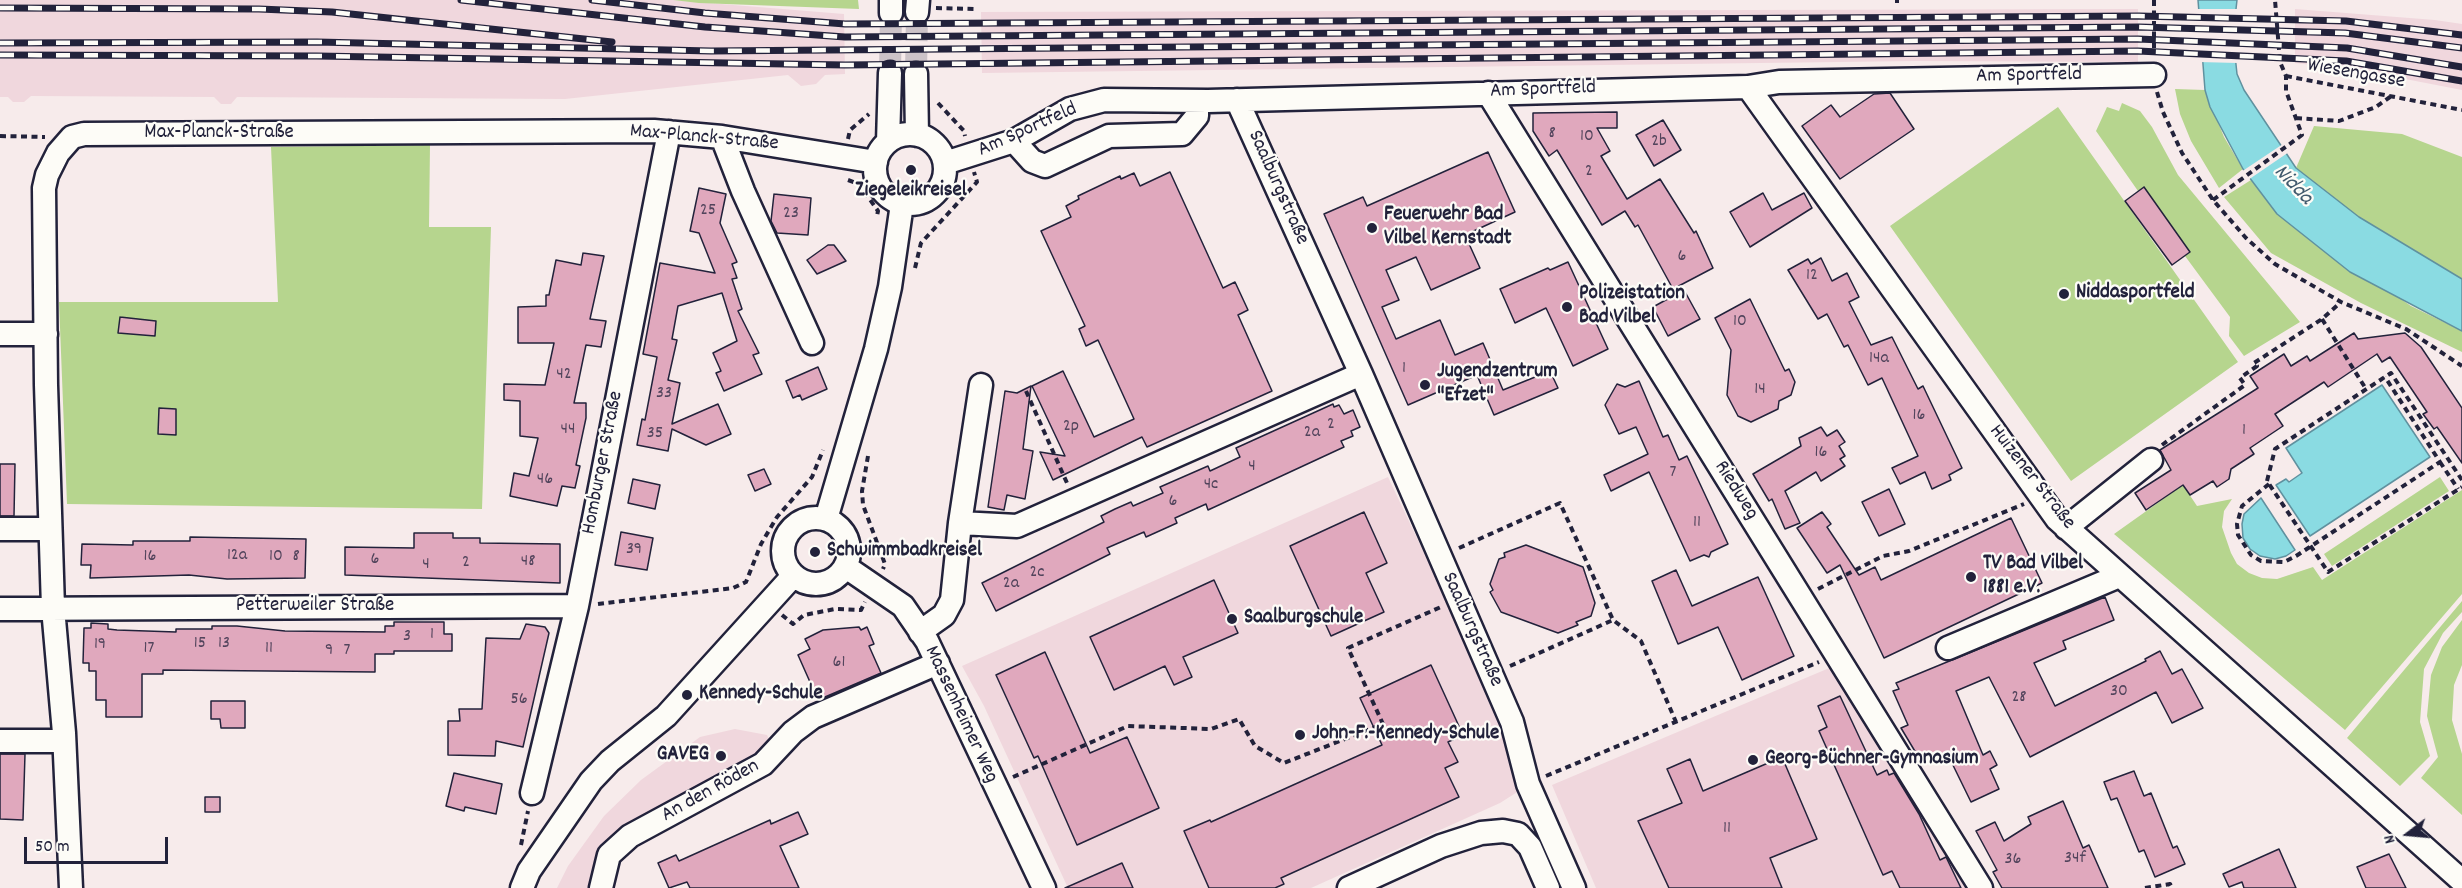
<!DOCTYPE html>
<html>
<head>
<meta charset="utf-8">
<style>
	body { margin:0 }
	#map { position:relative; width:2462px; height:888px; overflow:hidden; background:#f7ebeb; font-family:Dekko,sans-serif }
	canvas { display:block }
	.north { position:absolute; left:2378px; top:804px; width:60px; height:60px; -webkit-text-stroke:4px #fdfcf7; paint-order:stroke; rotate:254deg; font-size:16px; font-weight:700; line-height:24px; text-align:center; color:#22223b }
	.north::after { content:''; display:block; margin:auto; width:21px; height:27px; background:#22223b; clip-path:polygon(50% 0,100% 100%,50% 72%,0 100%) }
	.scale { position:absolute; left:24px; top:837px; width:144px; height:27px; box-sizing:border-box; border:3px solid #22223b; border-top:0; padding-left:8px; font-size:18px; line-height:21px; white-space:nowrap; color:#22223b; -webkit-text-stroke:4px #fdfcf7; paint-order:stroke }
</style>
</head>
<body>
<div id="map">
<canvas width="2462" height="888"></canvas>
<div class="north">N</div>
<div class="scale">50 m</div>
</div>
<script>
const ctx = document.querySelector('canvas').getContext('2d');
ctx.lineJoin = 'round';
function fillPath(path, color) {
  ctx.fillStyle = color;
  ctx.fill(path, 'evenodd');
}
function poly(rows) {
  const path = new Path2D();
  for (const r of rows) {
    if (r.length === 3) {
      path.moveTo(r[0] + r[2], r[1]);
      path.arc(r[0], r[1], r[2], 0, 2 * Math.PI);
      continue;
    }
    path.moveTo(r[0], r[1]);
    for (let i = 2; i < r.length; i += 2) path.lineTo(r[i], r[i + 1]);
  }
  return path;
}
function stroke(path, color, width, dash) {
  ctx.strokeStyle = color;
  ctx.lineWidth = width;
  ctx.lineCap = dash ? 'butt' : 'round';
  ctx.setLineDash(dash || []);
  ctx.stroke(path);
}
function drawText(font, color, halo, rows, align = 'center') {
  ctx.font = font + ' Dekko,sans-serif';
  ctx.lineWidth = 4.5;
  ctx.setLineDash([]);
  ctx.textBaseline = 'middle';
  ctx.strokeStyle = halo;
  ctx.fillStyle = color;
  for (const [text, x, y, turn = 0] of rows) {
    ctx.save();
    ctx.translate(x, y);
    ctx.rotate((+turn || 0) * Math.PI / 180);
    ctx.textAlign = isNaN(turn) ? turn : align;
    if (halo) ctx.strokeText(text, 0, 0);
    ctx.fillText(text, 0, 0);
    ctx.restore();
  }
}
fillPath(poly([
	[0,0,672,0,844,14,845,74,825,75,816,84,801,86,788,75,565,99,237,97,231,104,221,104,214,97,31,96,24,102,13,102,8,97,0,97],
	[2138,9,2138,62,1916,61,982,73,981,12],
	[2295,9,2435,20,2462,24,2462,90,2364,71,2295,63],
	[1388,477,1505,724,1522,789,1500,803,1311,888,1068,888,984,706,962,666],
	[1834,666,1974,888,1596,888,1552,785],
	[735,729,767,735,773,748,621,838,598,888,557,888,568,866,604,816,641,780,700,737]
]), '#f0d7dd');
fillPath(poly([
	[673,0,858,0,859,9,699,3],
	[2175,89,2205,90,2224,137,2243,169,2219,188,2191,141,2180,114],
	[2122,103,2140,111,2152,127,2178,175,2300,322,2244,356,2229,336,2230,317,2185,256,2190,252,2144,188,2138,191,2096,131,2107,107,2119,111],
	[2058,107,2238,362,2071,481,1890,226],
	[2314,126,2402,134,2462,157,2462,279,2358,217,2296,168],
	[430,145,429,227,491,227,482,509,67,504,59,302,278,302,271,147],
	[2251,180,2277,214,2411,306,2462,331,2462,352,2361,303,2271,253,2224,197],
	[2440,477,2449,491,2332,566,2324,554],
	[2183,485,2197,506,2232,499,2224,511,2222,527,2231,553,2237,564,2249,573,2262,578,2277,579,2313,567,2322,580,2462,490,2462,594,2345,730,2114,534],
	[2462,601,2462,612,2443,633,2424,669,2420,722,2430,756,2400,786,2347,738],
	[2462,620,2462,665,2454,685,2452,720,2462,754,2462,815,2421,778,2438,757,2427,716,2431,675,2442,647]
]), '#b6d58e');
const water = poly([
	[2198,0,2237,0,2233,36,2237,74,2244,90,2296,168,2359,217,2462,279,2462,331,2350,272,2277,214,2243,169,2210,107,2205,90,2198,0],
	[2382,385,2430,457,2310,536,2276,485,2286,479,2289,482,2302,473,2286,448,2382,385],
	[2261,498,2295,550,2286,556,2275,559,2260,556,2250,549,2243,538,2242,524,2244,514,2261,498]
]);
fillPath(water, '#8adbe2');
stroke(water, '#60919f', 1.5);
fillPath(poly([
	[2196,9,2239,9,2236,36,2238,63,2199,62],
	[2283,144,2289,152,2248,180,2241,172]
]), '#f7ebeb');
const building = poly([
	[1890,93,1914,129,1840,179,1802,126,1831,105,1840,117,1874,94,1890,93],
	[1617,112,1617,128,1597,128,1610,151,1601,156,1627,199,1660,179,1694,233,1696,231,1713,268,1673,289,1638,225,1635,227,1625,211,1602,225,1557,150,1549,156,1533,131,1533,113,1617,112],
	[1663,120,1681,150,1654,166,1636,135,1663,120],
	[1488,152,1515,212,1465,235,1480,268,1431,290,1416,257,1386,270,1399,300,1382,307,1396,339,1440,320,1455,355,1483,343,1503,390,1550,371,1558,388,1494,415,1477,375,1408,405,1324,214,1363,197,1367,206,1488,152],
	[1170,172,1223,288,1235,282,1248,310,1238,315,1272,391,1147,447,1142,437,1053,480,1040,452,1065,456,1032,386,1063,371,1094,437,1134,419,1098,340,1086,346,1079,329,1085,326,1041,231,1071,217,1066,206,1079,199,1078,196,1120,176,1121,179,1134,173,1140,186,1170,172],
	[2144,187,2190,252,2172,265,2125,201,2144,187],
	[699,188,726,194,720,223,737,262,732,264,737,278,732,279,742,309,738,311,759,353,753,355,762,374,724,391,716,373,721,371,713,353,737,341,722,293,678,306,672,339,677,340,668,380,680,383,672,424,718,404,731,434,706,445,672,429,668,451,637,445,642,419,645,420,657,357,643,354,660,263,715,273,699,233,690,231,699,188],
	[1763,193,1772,210,1804,193,1812,208,1750,247,1730,212,1763,193],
	[774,194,811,198,808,235,777,233,771,221,774,194],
	[828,245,834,245,846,261,817,274,807,260,828,245],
	[583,253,604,256,590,319,606,321,601,347,586,345,574,403,586,403,586,418,576,465,580,466,575,488,562,486,557,506,510,496,514,473,529,476,538,438,520,436,520,401,504,400,504,384,545,385,554,343,518,343,518,307,546,306,546,295,549,295,556,260,581,265,583,253],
	[1821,258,1832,281,1847,273,1859,297,1849,302,1871,345,1892,337,1918,389,1923,386,1962,468,1949,475,1951,480,1932,489,1925,472,1900,484,1892,468,1918,456,1882,378,1868,385,1848,345,1844,347,1827,314,1818,319,1788,270,1808,259,1811,264,1821,258],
	[1568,262,1608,349,1573,366,1546,308,1515,323,1500,289,1548,268,1550,270,1568,262],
	[1684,290,1700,319,1668,336,1653,307,1684,290],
	[1750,299,1785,371,1789,369,1795,382,1791,395,1779,401,1778,409,1751,422,1738,416,1727,395,1731,350,1715,318,1750,299],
	[120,317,156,321,155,336,118,333,120,317],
	[2354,333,2358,339,2405,333,2421,347,2462,408,2462,463,2437,427,2434,429,2423,414,2427,412,2390,357,2382,362,2377,354,2328,387,2324,382,2275,414,2283,426,2250,448,2254,454,2231,469,2229,479,2217,487,2213,481,2190,495,2183,485,2146,510,2135,493,2171,470,2160,450,2258,388,2250,376,2284,354,2291,366,2307,356,2310,361,2354,333],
	[818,367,827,389,802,400,800,395,793,398,786,381,818,367],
	[1639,381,1663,437,1668,435,1679,460,1687,456,1728,544,1711,552,1709,557,1704,555,1690,561,1649,472,1611,491,1604,475,1648,454,1636,427,1619,434,1605,405,1617,384,1625,387,1639,381],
	[1031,386,1023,449,1033,451,1025,499,1007,495,1004,510,988,507,1005,391,1017,393,1031,386],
	[1333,404,1334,407,1339,405,1344,414,1353,410,1360,427,1351,431,1353,436,1341,441,1344,447,1208,510,1206,504,1175,518,1177,523,1146,537,1144,532,1107,548,1110,554,996,611,982,583,1104,522,1101,516,1115,509,1131,502,1133,506,1163,493,1160,487,1208,466,1210,471,1240,457,1236,448,1333,404],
	[159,408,176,409,176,435,158,434,159,408],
	[1821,427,1827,436,1837,430,1845,442,1839,446,1845,456,1840,459,1845,466,1821,481,1816,472,1785,491,1800,523,1785,529,1772,499,1769,501,1753,474,1801,446,1799,438,1821,427],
	[0,464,15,464,14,516,0,516,0,464],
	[764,469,771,484,755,491,748,475,764,469],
	[633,479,660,485,655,509,628,503,633,479],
	[1889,489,1905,524,1879,536,1862,502,1889,489],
	[1364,512,1387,563,1366,573,1384,612,1331,636,1290,546,1364,512],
	[1822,512,1831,524,1827,527,1859,575,1875,567,1881,580,2011,518,2042,583,1884,658,1840,565,1827,573,1797,528,1822,512],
	[621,532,653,538,647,570,615,565,621,532],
	[414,533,453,533,453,538,480,538,480,543,560,544,560,583,345,575,345,547,414,548,414,533],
	[190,537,306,539,305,578,227,579,189,575,90,578,91,565,81,565,82,544,133,545,133,541,190,541,190,537],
	[1526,545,1583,567,1595,603,1591,616,1576,622,1578,625,1558,633,1501,612,1490,592,1493,590,1490,584,1499,559,1505,557,1504,553,1526,545],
	[1676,570,1692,606,1758,577,1794,656,1742,680,1718,627,1678,644,1652,581,1676,570],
	[1214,580,1238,633,1183,657,1192,677,1174,685,1165,666,1114,690,1090,637,1214,580],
	[2105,597,2114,620,2063,641,2066,649,2034,663,2055,706,2146,661,2145,659,2160,651,2172,674,2182,669,2203,708,2172,723,2156,692,2030,757,1989,677,1956,691,1983,755,1990,751,1997,765,1990,769,1999,789,1971,802,1948,755,1922,763,1901,728,1908,725,1893,691,1899,689,1896,683,2105,597],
	[394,622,444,622,444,634,452,634,452,651,394,651,394,654,375,654,375,672,163,670,163,674,142,674,142,717,106,717,106,700,96,700,96,671,89,671,89,663,83,663,84,628,91,628,91,623,108,624,108,629,117,630,176,632,176,629,212,629,212,626,237,626,285,631,385,632,385,626,394,626,394,622],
	[526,624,545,627,549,633,523,747,496,741,495,756,448,755,448,721,460,721,459,709,482,709,486,638,520,639,526,624],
	[859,627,861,630,867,627,874,644,869,646,881,673,818,700,798,655,810,649,805,639,823,630,859,627],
	[1045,652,1090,753,1127,737,1159,808,1077,845,1038,756,1034,758,996,675,1045,652],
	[1431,665,1463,735,1448,742,1458,762,1445,768,1459,797,1281,878,1284,884,1275,888,1209,888,1184,831,1210,820,1211,822,1382,745,1360,698,1431,665],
	[1840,696,1877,775,1887,770,1889,775,1894,773,1919,814,1940,860,1946,857,1961,888,1900,888,1892,871,1883,875,1819,731,1827,727,1818,706,1840,696],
	[211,701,245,701,245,728,221,728,220,719,211,719,211,701],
	[0,754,25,754,23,820,0,819,0,754],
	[1782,757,1817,839,1770,858,1782,888,1669,888,1638,821,1682,803,1667,769,1690,759,1703,791,1782,757],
	[2134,771,2144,796,2151,793,2173,848,2177,846,2185,864,2155,877,2144,850,2139,852,2117,798,2111,800,2104,782,2134,771],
	[454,773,502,784,496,814,465,807,464,811,446,806,454,773],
	[205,797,220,797,220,812,205,812,205,797],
	[2063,801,2083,848,2089,845,2108,888,2002,888,1993,872,1997,870,1976,831,1995,822,2004,841,2031,824,2028,817,2063,801],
	[798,812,808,834,780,846,799,888,690,888,687,882,669,888,658,863,676,855,679,861,770,820,771,824,798,812],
	[2279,849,2296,888,2244,888,2242,882,2229,887,2223,874,2279,849],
	[2389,854,2406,888,2366,888,2357,867,2389,854],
	[1122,863,1133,888,1065,888,1122,863]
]);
fillPath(building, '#e0a8bd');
stroke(building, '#22223b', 1.5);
stroke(poly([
	[890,73,891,13],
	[916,74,917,12]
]), '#ccc3c8', 22, [22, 11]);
const minor = poly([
	[917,12,918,0],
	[891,13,891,0],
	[916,74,917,135],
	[1748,87,2057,519,2462,881],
	[1488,93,1981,888],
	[1237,100,1361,374,1512,722,1528,784,1574,888],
	[910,169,35],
	[722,137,743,191,812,343],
	[1014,141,1032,161,1045,166,1109,136,1182,134,1197,116,1197,101],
	[888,142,890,73],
	[945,163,1014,141,1070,109,1104,100,1208,101,1748,87,1779,82,2154,75],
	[0,334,46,334],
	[816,551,33],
	[826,519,876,349,890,287,902,204],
	[960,523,1017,526,1361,374],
	[2066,528,2151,460],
	[0,529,50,529],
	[846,567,903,606,927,641,1044,888],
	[0,609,577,606],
	[920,632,944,615,952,600,960,523,981,385],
	[1948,648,2119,576],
	[0,741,64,741],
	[532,793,577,606,669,132],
	[71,888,64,733,53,608,46,385,44,188,47,175,58,153,72,137,84,134,654,131,722,137,876,162],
	[522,888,529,871,591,781,610,761,666,716,793,576],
	[601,888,609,855,630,836,763,764,793,732,813,717,938,663],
	[1349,888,1441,846,1481,833,1503,831,1518,834,1530,847,1548,888]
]);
stroke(minor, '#22223b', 27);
stroke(poly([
	[1897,0,1897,3],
	[2154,0,2154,55],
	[936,8,976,9],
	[2286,76,2462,110],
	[2157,92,2163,112,2182,153,2213,200,2246,238,2275,264,2341,302,2406,329,2462,366],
	[938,103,964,131,965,136],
	[2296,118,2339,121,2376,107,2390,97],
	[0,136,45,137],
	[848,139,850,130,869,114],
	[848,180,859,184,878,211,877,216],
	[2213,200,2302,135,2286,91,2286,76,2280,62,2275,0],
	[915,268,921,243,977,182,974,172],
	[2322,319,2366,389],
	[1026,391,1067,483],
	[2162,445,2245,385,2240,378,2257,366,2254,363,2322,319,2341,302],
	[868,456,862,491,863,505,885,564,883,569],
	[2440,462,2458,489],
	[2462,480,2391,373,2275,449,2267,481,2328,572,2462,487],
	[2269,484,2242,506,2237,524,2238,535,2251,555,2261,561,2284,562,2296,556,2440,462,2385,377],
	[1459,548,1560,503,1613,620,1641,641,1676,722],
	[1818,589,1883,556,1909,551,2024,504],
	[598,604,733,588,746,582,761,544,777,517,812,477,823,450],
	[782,615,793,624,804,615,835,609,861,610,865,602],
	[1510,666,1613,620],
	[1546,776,1819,662],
	[1013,777,1128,726,1211,729,1239,719,1255,746,1284,763,1383,724,1348,648,1441,607],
	[521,845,528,811],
	[2145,888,2170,884,2172,888]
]), '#22223b', 4, [6, 4.5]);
stroke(minor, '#fdfcf7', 22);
const rail = poly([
	[461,0,705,27,845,37,2139,27,2345,33,2462,48],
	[592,0,705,13,845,24,2139,16,2346,21,2462,35],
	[0,8,259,9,332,12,612,42],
	[0,43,317,42,711,51,2138,39,2347,48,2462,67],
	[0,55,317,56,845,65,2138,51,2346,61,2462,81]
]);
stroke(rail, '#22223b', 7);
stroke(rail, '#fdfcf7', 4.5, [14]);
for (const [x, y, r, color] of [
	[911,170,6,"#22223b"],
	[1372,228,6,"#22223b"],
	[2064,294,6,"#22223b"],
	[1567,307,6,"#22223b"],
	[1425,385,6,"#22223b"],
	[815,552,6,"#22223b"],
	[1971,577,6,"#22223b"],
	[1232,619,6,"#22223b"],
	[687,695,6,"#22223b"],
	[1300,735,6,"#22223b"],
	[721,756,6,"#22223b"],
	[1753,760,6,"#22223b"]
]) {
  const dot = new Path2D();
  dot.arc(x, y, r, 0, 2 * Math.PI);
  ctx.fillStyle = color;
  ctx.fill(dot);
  stroke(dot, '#fdfcf7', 2);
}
drawText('18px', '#52445c', null, [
	["8",1552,135],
	["10",1587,138],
	["2b",1659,143],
	["2",1589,173],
	["25",708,212],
	["23",791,215],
	["6",1682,258],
	["12",1812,277],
	["10",1740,323],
	["14a",1879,360],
	["1",1404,370],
	["42",564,376],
	["14",1760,391],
	["33",664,395],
	["16",1919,417],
	["2",1331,426],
	["2p",1071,428],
	["44",568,431],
	["1",2244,432],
	["2a",1312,434],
	["35",655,435],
	["16",1821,454],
	["4",1252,468],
	["7",1673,474],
	["46",545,481],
	["4c",1211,486],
	["6",1173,503],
	["11",1697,524],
	["39",634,551],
	["12a",237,557],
	["16",150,558],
	["10",276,558],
	["8",296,558],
	["6",375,561],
	["48",528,563],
	["2",466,564],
	["4",426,566],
	["2c",1037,574],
	["2a",1011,585],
	["1",432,636],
	["3",407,638],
	["15",200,645],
	["13",224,645],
	["19",100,646],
	["17",149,650],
	["11",269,650],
	["9",329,652],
	["7",347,652],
	["61",839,664],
	["30",2119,693],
	["28",2019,699],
	["56",519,701],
	["11",1727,830],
	["34f",2075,860],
	["36",2013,861]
]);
drawText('21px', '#22223b', '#fdfcf7', [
	["Wiesengasse",2356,75,10],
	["Am Sportfeld",2029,77,-1],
	["Am Sportfeld",1543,91,-2],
	["Am Sportfeld",1028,131,-24],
	["Max-Planck-Straße",219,134],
	["Max-Planck-Straße",704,139,5],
	["Saalburgstraße",1277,188,66],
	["Homburger Straße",604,463,-79],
	["Huizener Straße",2031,478,52],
	["Riedweg",1735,491,58],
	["Petterweiler Straße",315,607],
	["Saalburgstraße",1471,630,66],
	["Massenheimer Weg",960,715,65],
	["An den Röden",711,792,-29]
]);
drawText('bold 21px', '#22223b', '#fdfcf7', [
	["Ziegeleikreisel",911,192,"center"],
	["Feuerwehr Bad",1384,216],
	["Vilbel Kernstadt",1384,240],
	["Niddasportfeld",2076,294],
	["Polizeistation",1579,295],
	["Bad Vilbel",1579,319],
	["Jugendzentrum",1437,373],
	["\"Efzet\"",1437,397],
	["Schwimmbadkreisel",827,552],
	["TV Bad Vilbel",1983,565],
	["1881 e.V.",1983,589],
	["Saalburgschule",1244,619],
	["Kennedy-Schule",699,695],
	["John-F.-Kennedy-Schule",1312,735],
	["GAVEG",709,756,"right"],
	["Georg-Büchner-Gymnasium",1765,760]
], 'left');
drawText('italic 22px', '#415a6d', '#fdfcf7', [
	["Nidda",2292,186,46]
]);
</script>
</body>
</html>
